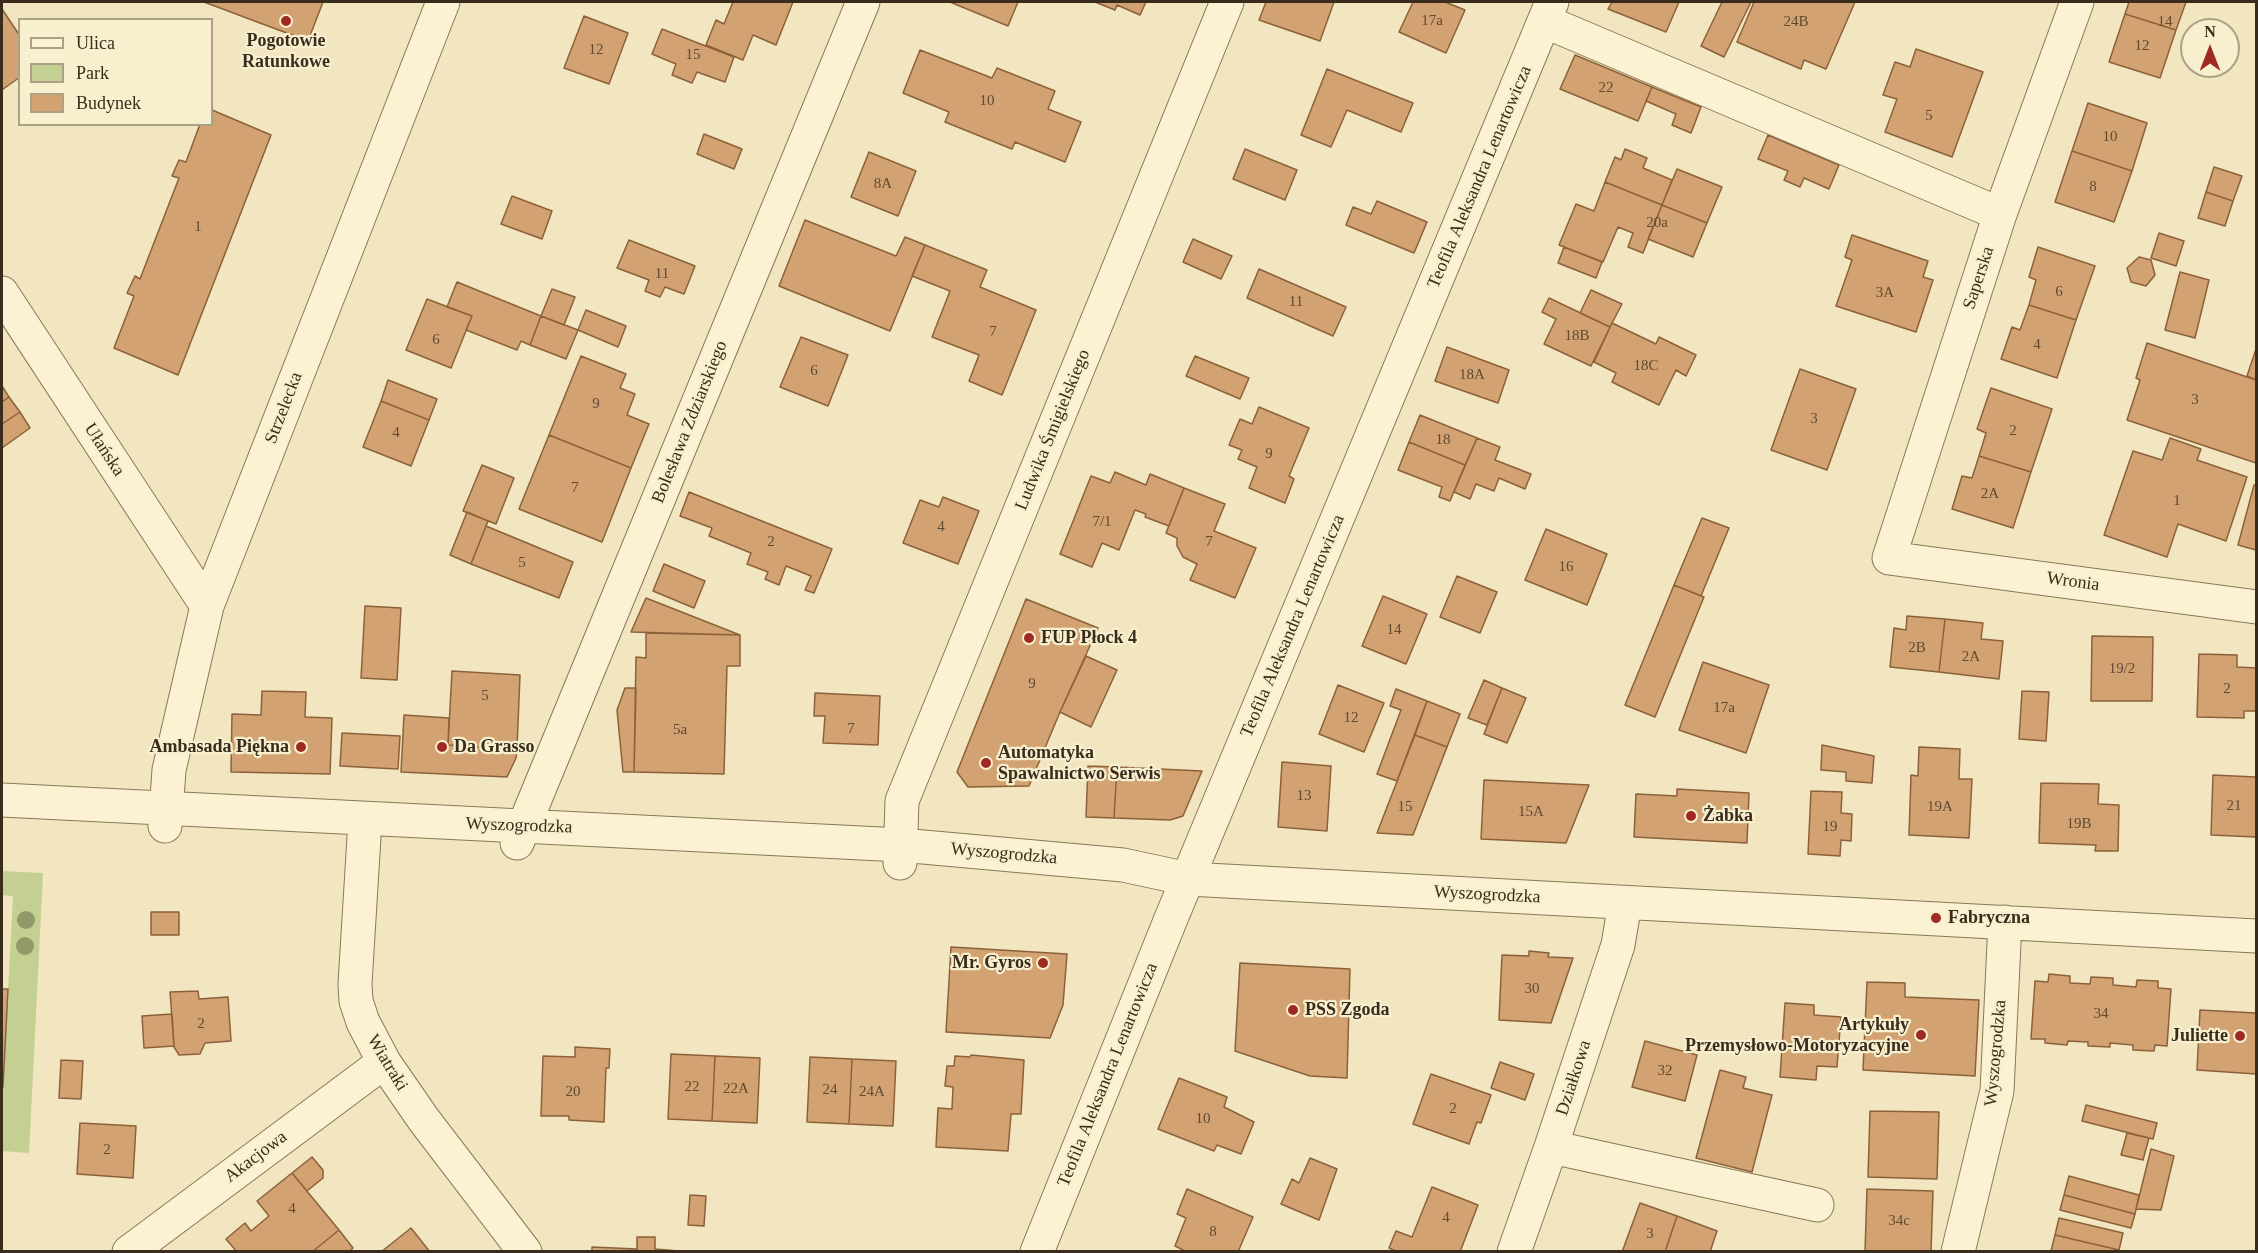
<!DOCTYPE html>
<html>
<head>
<meta charset="utf-8">
<style>
	body { margin:0 }
	#map { position:relative; width:2258px; height:1253px; overflow:hidden; background:#f1e6bf; font-family:Georgia,serif }
	canvas { display:block }
	.frame { position:absolute; inset:0; border:3px solid #3a2c1c; pointer-events:none }
	.legend { position:absolute; left:18px; top:18px; width:195px; height:108px; box-sizing:border-box; background:#f8efcf; border:2px solid #aca187; margin:0; padding:8px 10px; list-style:none; font-size:18px; color:#3a2c1c }
	.legend li { display:flex; align-items:center; gap:12px; height:30px }
	.legend b { width:30px; border:2px solid #aca187 }
	.north { position:absolute; left:2180px; top:18px; width:60px; height:60px; box-sizing:border-box; background:#f8efcf; border:2px solid #aca187; border-radius:50%; rotate:0deg; font-size:16px; font-weight:700; line-height:24px; text-align:center; color:#3a2c1c }
	.north::after { content:''; display:block; margin:auto; width:21px; height:27px; background:#9f2a21; clip-path:polygon(50% 0,100% 100%,50% 72%,0 100%) }
</style>
</head>
<body>
<div id="map">
<canvas width="2258" height="1253"></canvas>
<div class="frame"></div>
<ul class="legend">
<li><b style="height:8px;background:#fbf2d3"></b>Ulica</li>
<li><b style="height:16px;background:#c4d092"></b>Park</li>
<li><b style="height:16px;background:#d2a272"></b>Budynek</li>
</ul>
<div class="north">N</div>
</div>
<script>
const ctx = document.querySelector('canvas').getContext('2d');
ctx.lineJoin = 'round';
function fillPath(path, color) {
  ctx.fillStyle = color;
  ctx.fill(path, 'evenodd');
}
function poly(rows) {
  const path = new Path2D();
  for (const r of rows) {
    path.moveTo(r[0], r[1]);
    for (let i = 2; i < r.length; i += 2) path.lineTo(r[i], r[i + 1]);
  }
  return path;
}
function stroke(path, color, width, dash) {
  ctx.strokeStyle = color;
  ctx.lineWidth = width;
  ctx.lineCap = dash ? 'butt' : 'round';
  ctx.setLineDash(dash || []);
  ctx.stroke(path);
}
function drawText(font, color, halo, rows, align = 'center') {
  ctx.font = font + ' Georgia,serif';
  ctx.lineWidth = 4.5;
  ctx.setLineDash([]);
  ctx.textBaseline = 'middle';
  ctx.strokeStyle = halo;
  ctx.fillStyle = color;
  for (const [text, x, y, turn = 0] of rows) {
    ctx.save();
    ctx.translate(x, y);
    ctx.rotate((+turn || 0) * Math.PI / 180);
    ctx.textAlign = isNaN(turn) ? turn : align;
    if (halo) ctx.strokeText(text, 0, 0);
    ctx.fillText(text, 0, 0);
    ctx.restore();
  }
}
fillPath(poly([
	[2,871,43,873,29,1153,2,1151,2,1087,3,1086,13,896,2,895]
]), '#c4d092');
const building = poly([
	[204,2,323,2,308,41,204,2],
	[733,2,793,2,776,45,753,35,743,60,706,45,716,20,724,24,733,2],
	[950,2,1018,2,1008,26,950,2],
	[1095,2,1146,2,1140,15,1117,5,1115,10,1095,2],
	[1266,2,1334,2,1320,41,1259,20,1266,2],
	[1413,2,1445,2,1465,10,1446,53,1399,32,1413,2],
	[1612,2,1679,2,1666,32,1608,9,1612,2],
	[1722,2,1751,2,1724,57,1701,46,1722,2],
	[1754,2,1855,2,1826,69,1804,60,1801,69,1737,42,1754,2],
	[2129,2,2186,2,2176,30,2125,14,2129,2],
	[2,9,20,36,20,77,2,90,2,9],
	[2125,14,2176,30,2160,78,2109,62,2125,14],
	[584,16,628,33,609,84,564,68,584,16],
	[662,29,734,57,725,82,697,72,692,83,672,75,676,64,652,54,662,29],
	[1916,49,1983,72,1952,157,1885,132,1897,99,1883,95,1895,62,1910,67,1916,49],
	[920,50,992,78,997,68,1055,91,1048,109,1081,122,1065,162,1015,142,1012,149,945,122,949,112,903,93,920,50],
	[1575,55,1652,87,1638,121,1560,89,1575,55],
	[1327,69,1413,103,1401,132,1347,110,1331,147,1301,135,1327,69],
	[1652,87,1701,107,1691,133,1672,125,1676,114,1646,101,1652,87],
	[2088,103,2147,123,2132,171,2072,151,2088,103],
	[212,110,271,135,178,375,114,348,134,296,127,293,135,276,140,279,179,178,172,176,179,160,186,162,200,124,212,124,212,110],
	[704,134,742,149,734,169,697,154,704,134],
	[1768,135,1839,165,1829,189,1804,178,1800,187,1784,180,1788,171,1758,159,1768,135],
	[1245,149,1297,170,1285,200,1233,179,1245,149],
	[1625,149,1647,158,1643,168,1672,180,1662,205,1605,182,1615,157,1621,160,1625,149],
	[2072,151,2132,171,2114,222,2055,202,2072,151],
	[869,152,916,171,898,216,851,197,869,152],
	[2214,167,2242,176,2233,201,2206,192,2214,167],
	[1677,169,1722,187,1707,223,1662,205,1677,169],
	[1605,182,1662,205,1643,253,1628,247,1633,233,1618,227,1603,262,1559,245,1576,204,1594,211,1605,182],
	[2206,192,2233,201,2225,226,2198,218,2206,192],
	[512,196,552,211,542,239,501,224,512,196],
	[1377,201,1427,222,1414,253,1346,225,1353,207,1371,214,1377,201],
	[1662,205,1707,223,1693,257,1648,239,1662,205],
	[805,220,896,256,905,237,925,245,890,331,779,286,805,220],
	[2159,233,2184,241,2176,266,2151,258,2159,233],
	[1852,235,1928,261,1923,277,1933,280,1916,332,1836,306,1852,260,1845,257,1852,235],
	[1193,239,1232,256,1221,279,1183,262,1193,239],
	[629,240,695,266,684,294,665,287,660,297,645,291,649,280,617,268,629,240],
	[925,245,987,270,980,287,1036,310,1002,395,969,381,979,355,932,337,950,291,912,276,925,245],
	[1564,247,1602,262,1596,278,1558,263,1564,247],
	[2038,247,2095,266,2076,320,2029,305,2036,280,2029,277,2038,247],
	[2139,257,2151,260,2155,275,2146,286,2131,282,2127,268,2139,257],
	[1259,269,1346,307,1333,336,1247,298,1259,269],
	[2180,272,2209,280,2195,338,2165,330,2180,272],
	[457,282,541,316,530,345,521,341,517,350,466,330,472,316,447,307,457,282],
	[552,289,575,297,564,325,541,316,552,289],
	[1591,290,1622,304,1610,327,1580,313,1591,290],
	[1549,298,1610,327,1591,366,1544,344,1556,319,1542,312,1549,298],
	[427,299,472,316,451,368,406,350,427,299],
	[2029,305,2076,320,2057,378,2001,359,2012,327,2020,330,2029,305],
	[586,310,626,326,618,347,578,330,586,310],
	[541,316,578,330,566,359,530,345,541,316],
	[1612,323,1656,344,1659,337,1696,355,1686,376,1676,370,1659,405,1612,382,1616,373,1594,362,1612,323],
	[801,337,848,355,828,406,780,387,801,337],
	[2147,343,2256,380,2256,463,2127,420,2140,380,2136,378,2147,343],
	[1447,347,1509,370,1498,403,1435,381,1447,347],
	[2256,349,2256,380,2247,376,2256,349],
	[581,356,626,374,620,388,635,394,627,415,649,424,631,468,549,435,581,356],
	[1195,356,1249,378,1240,399,1186,376,1195,356],
	[1800,369,1856,389,1827,470,1771,450,1800,369],
	[388,380,437,399,429,420,381,401,388,380],
	[2,386,9,397,2,402,2,386],
	[1991,388,2052,409,2031,472,1979,456,1986,433,1977,429,1991,388],
	[9,397,20,412,2,424,2,402,9,397],
	[381,401,429,420,411,466,363,447,381,401],
	[1259,407,1309,428,1289,476,1294,479,1285,503,1249,488,1257,467,1238,459,1242,450,1229,445,1240,419,1252,424,1259,407],
	[20,412,30,428,2,448,2,424,20,412],
	[1420,415,1477,438,1465,465,1409,442,1420,415],
	[549,435,631,468,602,542,519,509,549,435],
	[1477,438,1500,447,1495,460,1531,474,1525,489,1499,478,1494,491,1476,484,1470,499,1454,492,1477,438],
	[2170,438,2201,449,2197,460,2247,477,2226,541,2178,524,2167,557,2104,535,2133,451,2162,460,2170,438],
	[1409,442,1465,465,1450,501,1439,497,1442,487,1398,470,1409,442],
	[1979,456,2031,472,2013,528,1952,509,1962,476,1972,478,1979,456],
	[482,465,514,478,496,524,463,511,482,465],
	[1115,472,1146,485,1150,474,1184,488,1169,526,1145,517,1146,514,1135,510,1119,550,1102,543,1092,567,1060,554,1091,476,1110,483,1115,472],
	[2254,485,2256,485,2256,550,2238,545,2254,485],
	[1184,488,1225,504,1214,531,1256,548,1235,598,1190,580,1197,564,1183,557,1177,546,1177,538,1166,533,1184,488],
	[689,492,832,549,814,593,805,590,811,576,786,566,779,585,765,579,768,572,747,564,751,553,709,536,712,528,680,516,689,492],
	[943,497,979,511,958,564,903,543,920,500,939,507,943,497],
	[467,512,488,521,471,564,450,555,467,512],
	[1702,518,1729,528,1701,596,1674,585,1702,518],
	[486,526,573,562,559,598,471,564,486,526],
	[1546,529,1607,554,1587,605,1525,580,1546,529],
	[664,564,705,581,694,608,653,591,664,564],
	[1457,576,1497,592,1480,633,1440,617,1457,576],
	[1674,585,1704,597,1655,717,1625,705,1674,585],
	[1383,596,1427,614,1406,664,1362,646,1383,596],
	[646,598,740,635,631,632,646,598],
	[1026,599,1098,628,1060,712,1029,786,968,787,957,772,1026,599],
	[365,606,401,608,397,680,361,678,365,606],
	[1907,616,1945,619,1939,672,1890,667,1894,628,1906,630,1907,616],
	[1945,619,1983,623,1981,639,2003,641,1999,679,1939,672,1945,619],
	[646,633,740,635,740,666,727,666,724,774,634,772,636,657,646,658,646,633],
	[2092,636,2153,637,2152,701,2091,701,2092,636],
	[2199,654,2237,655,2237,667,2256,668,2256,711,2244,711,2244,718,2197,717,2199,654],
	[1086,656,1117,670,1091,727,1060,712,1086,656],
	[1703,662,1769,685,1746,753,1679,730,1703,662],
	[452,671,520,675,517,749,448,745,452,671],
	[1484,680,1502,688,1487,725,1468,718,1484,680],
	[1338,685,1384,703,1364,752,1319,734,1338,685],
	[625,688,636,688,634,772,623,772,617,710,625,688],
	[1502,688,1526,698,1507,743,1484,734,1502,688],
	[1396,689,1427,701,1397,781,1377,774,1401,710,1390,706,1396,689],
	[262,691,306,692,305,717,332,718,330,774,231,772,232,714,261,715,262,691],
	[2022,691,2049,692,2046,741,2019,739,2022,691],
	[815,693,880,696,878,745,823,743,825,716,814,716,815,693],
	[1427,701,1460,714,1447,747,1415,735,1427,701],
	[404,715,449,718,448,745,517,749,516,758,507,777,401,772,404,715],
	[342,733,400,736,398,769,340,766,342,733],
	[1415,735,1447,747,1413,835,1377,833,1415,735],
	[1822,745,1874,756,1872,783,1846,781,1846,772,1821,770,1822,745],
	[1919,747,1960,749,1959,779,1972,779,1969,838,1909,835,1911,775,1918,776,1919,747],
	[1282,762,1331,766,1327,831,1278,827,1282,762],
	[1088,766,1117,767,1114,818,1086,817,1088,766],
	[1117,767,1202,771,1183,816,1170,820,1114,818,1117,767],
	[2213,775,2256,777,2256,837,2211,835,2213,775],
	[1484,780,1589,785,1566,843,1481,839,1484,780],
	[2041,783,2099,784,2098,804,2119,805,2118,851,2095,851,2096,845,2039,843,2041,783],
	[1677,789,1749,793,1747,843,1634,837,1636,794,1677,796,1677,789],
	[1811,791,1842,792,1841,813,1852,814,1851,841,1841,840,1840,856,1808,854,1811,791],
	[151,912,179,912,179,935,151,935,151,912],
	[951,947,1067,954,1063,1005,1050,1038,946,1032,951,947],
	[1529,951,1549,953,1548,957,1573,958,1551,1023,1499,1020,1502,955,1529,956,1529,951],
	[1240,963,1350,969,1347,1078,1310,1076,1235,1051,1240,963],
	[2049,974,2070,976,2070,983,2090,984,2091,977,2113,978,2113,985,2136,987,2137,980,2158,981,2158,988,2171,989,2167,1046,2155,1045,2154,1051,2133,1050,2133,1045,2110,1043,2110,1047,2088,1046,2088,1042,2068,1041,2067,1045,2045,1043,2045,1039,2031,1039,2035,981,2048,982,2049,974],
	[1867,982,1905,983,1905,997,1979,1000,1975,1076,1863,1070,1867,982],
	[2,989,8,989,3,1087,2,1087,2,989],
	[198,991,199,999,228,997,231,1041,205,1043,200,1054,179,1055,174,1047,170,992,198,991],
	[1785,1003,1814,1005,1814,1015,1841,1017,1837,1067,1817,1066,1816,1080,1780,1077,1785,1003],
	[2200,1010,2256,1013,2256,1074,2197,1070,2200,1010],
	[172,1014,174,1046,144,1048,142,1016,172,1014],
	[1645,1041,1697,1055,1685,1101,1632,1087,1645,1041],
	[575,1047,610,1049,609,1068,606,1068,604,1122,569,1120,569,1116,541,1116,543,1056,575,1057,575,1047],
	[671,1054,715,1056,712,1121,668,1119,671,1054],
	[971,1055,1024,1060,1021,1114,1011,1114,1008,1151,936,1147,938,1108,952,1109,953,1087,945,1086,947,1066,954,1066,955,1056,970,1057,971,1055],
	[715,1056,760,1058,757,1123,712,1121,715,1056],
	[810,1057,852,1059,849,1124,807,1122,810,1057],
	[852,1059,896,1061,893,1126,849,1124,852,1059],
	[61,1060,83,1061,81,1099,59,1098,61,1060],
	[1500,1062,1534,1074,1525,1100,1491,1088,1500,1062],
	[1720,1070,1746,1077,1743,1088,1772,1095,1752,1172,1696,1158,1720,1070],
	[1431,1074,1491,1095,1481,1123,1477,1122,1469,1144,1413,1124,1431,1074],
	[1179,1078,1227,1097,1224,1107,1254,1122,1241,1154,1217,1145,1214,1151,1158,1129,1179,1078],
	[2086,1105,2157,1123,2153,1139,2082,1121,2086,1105],
	[1870,1111,1939,1112,1937,1179,1868,1177,1870,1111],
	[80,1123,136,1126,133,1178,77,1174,80,1123],
	[2127,1133,2149,1138,2143,1160,2121,1155,2127,1133],
	[2151,1149,2174,1156,2161,1210,2136,1209,2151,1149],
	[312,1157,323,1170,323,1178,307,1191,292,1173,312,1157],
	[1310,1158,1337,1169,1319,1220,1281,1204,1292,1179,1299,1183,1310,1158],
	[292,1173,339,1230,312,1252,237,1252,226,1239,245,1223,251,1231,269,1216,257,1201,292,1173],
	[2069,1176,2139,1195,2135,1214,2064,1195,2069,1176],
	[1432,1187,1478,1205,1460,1252,1398,1252,1389,1248,1396,1231,1412,1237,1432,1187],
	[1187,1189,1253,1217,1238,1252,1187,1252,1175,1246,1186,1218,1177,1214,1187,1189],
	[1867,1189,1933,1191,1931,1252,1865,1252,1867,1189],
	[690,1195,706,1196,704,1226,688,1225,690,1195],
	[2064,1195,2135,1214,2131,1228,2060,1210,2064,1195],
	[1640,1203,1677,1216,1665,1252,1622,1252,1640,1203],
	[1677,1216,1717,1231,1710,1252,1665,1252,1677,1216],
	[2059,1218,2123,1233,2119,1250,2055,1235,2059,1218],
	[411,1228,430,1252,381,1252,411,1228],
	[339,1230,353,1248,349,1252,312,1252,339,1230],
	[2055,1235,2119,1250,2119,1252,2051,1251,2055,1235],
	[637,1237,655,1237,655,1249,691,1252,637,1252,637,1237],
	[592,1247,637,1249,637,1252,592,1252,592,1247]
]);
fillPath(building, '#d2a272');
stroke(building, '#8c613a', 1.5);
const minor = poly([
	[2077,2,2000,214,1889,558,2256,607],
	[1544,21,2000,214],
	[2,293,207,606],
	[2,800,901,845,1123,865,1188,879,2256,936],
	[165,826,169,770,207,606,443,2],
	[364,837,355,984,356,1001,363,1022,384,1062,424,1120,525,1252],
	[517,843,863,2],
	[900,863,902,801,1227,2],
	[1551,1147,1817,1205],
	[129,1252,384,1062],
	[1037,1252,1170,921,1552,2],
	[1514,1252,1551,1147,1618,945,1625,903],
	[1958,1252,1997,1091,2005,922]
]);
stroke(minor, '#8b7756', 35);
stroke(minor, '#fbf2d3', 33);
ctx.fillStyle = '#929868';
for (const [x, y] of [
	[26,920],
	[25,946]
]) {
  ctx.beginPath();
  ctx.arc(x, y, 9, 0, 2 * Math.PI);
  ctx.fill();
}
for (const [x, y, r, color] of [
	[286,21,6,"#9f2a21"],
	[1029,638,6,"#9f2a21"],
	[301,747,6,"#9f2a21"],
	[442,747,6,"#9f2a21"],
	[986,763,6,"#9f2a21"],
	[1691,816,6,"#9f2a21"],
	[1936,918,6,"#9f2a21"],
	[1043,963,6,"#9f2a21"],
	[1293,1010,6,"#9f2a21"],
	[1921,1035,6,"#9f2a21"],
	[2240,1036,6,"#9f2a21"]
]) {
  const dot = new Path2D();
  dot.arc(x, y, r, 0, 2 * Math.PI);
  ctx.fillStyle = color;
  ctx.fill(dot);
  stroke(dot, '#f8efcf', 2);
}
drawText('15px', '#604a32', null, [
	["17a",1432,21],
	["24B",1796,22],
	["14",2165,22],
	["12",2142,46],
	["12",596,50],
	["15",693,55],
	["22",1606,88],
	["10",987,101],
	["5",1929,116],
	["10",2110,137],
	["8A",883,184],
	["8",2093,187],
	["20a",1657,223],
	["1",198,227],
	["11",662,274],
	["6",2059,292],
	["3A",1885,293],
	["11",1296,302],
	["7",993,332],
	["18B",1577,336],
	["6",436,340],
	["4",2037,345],
	["18C",1646,366],
	["6",814,371],
	["18A",1472,375],
	["3",2195,400],
	["9",596,404],
	["3",1814,419],
	["2",2013,431],
	["4",396,433],
	["18",1443,440],
	["9",1269,454],
	["7",575,488],
	["2A",1990,494],
	["1",2177,501],
	["7/1",1102,522],
	["4",941,527],
	["2",771,542],
	["7",1209,542],
	["5",522,563],
	["16",1566,567],
	["14",1394,630],
	["2B",1917,648],
	["2A",1971,657],
	["19/2",2122,669],
	["9",1032,684],
	["2",2227,689],
	["5",485,696],
	["17a",1724,708],
	["12",1351,718],
	["7",851,729],
	["5a",680,730],
	["13",1304,796],
	["21",2234,806],
	["15",1405,807],
	["19A",1940,807],
	["15A",1531,812],
	["19B",2079,824],
	["19",1830,827],
	["30",1532,989],
	["34",2101,1014],
	["2",201,1024],
	["32",1665,1071],
	["22",692,1087],
	["22A",736,1089],
	["24",830,1090],
	["20",573,1092],
	["24A",872,1092],
	["2",1453,1109],
	["10",1203,1119],
	["2",107,1150],
	["4",292,1209],
	["4",1446,1218],
	["34c",1899,1221],
	["8",1213,1232],
	["3",1650,1234]
]);
drawText('bold 18px', '#3a2c1c', '#f8efcf', [
	["Pogotowie",286,41,"center"],
	["Ratunkowe",286,62,"center"],
	["FUP Płock 4",1041,638],
	["Ambasada Piękna",289,747,"right"],
	["Da Grasso",454,747],
	["Automatyka",998,753],
	["Spawalnictwo Serwis",998,774],
	["Żabka",1703,816],
	["Fabryczna",1948,918],
	["Mr. Gyros",1031,963,"right"],
	["PSS Zgoda",1305,1010],
	["Artykuły",1909,1025,"right"],
	["Przemysłowo-Motoryzacyjne",1909,1046,"right"],
	["Juliette",2228,1036,"right"]
], 'left');
drawText('18px', '#3a2c1c', '#f8efcf', [
	["Teofila Aleksandra Lenartowicza",1480,177,-67],
	["Saperska",1979,278,-72],
	["Strzelecka",284,408,-69],
	["Bolesława Zdziarskiego",690,422,-68],
	["Ludwika Śmigielskiego",1053,430,-68],
	["Ułańska",104,450,57],
	["Wronia",2073,582,8],
	["Teofila Aleksandra Lenartowicza",1293,626,-67],
	["Wyszogrodzka",519,826,2],
	["Wyszogrodzka",1004,854,5],
	["Wyszogrodzka",1487,895,3],
	["Wyszogrodzka",1996,1053,-85],
	["Wiatraki",387,1063,59],
	["Teofila Aleksandra Lenartowicza",1108,1075,-68],
	["Działkowa",1574,1078,-72],
	["Akacjowa",256,1157,-37]
]);
</script>
</body>
</html>
